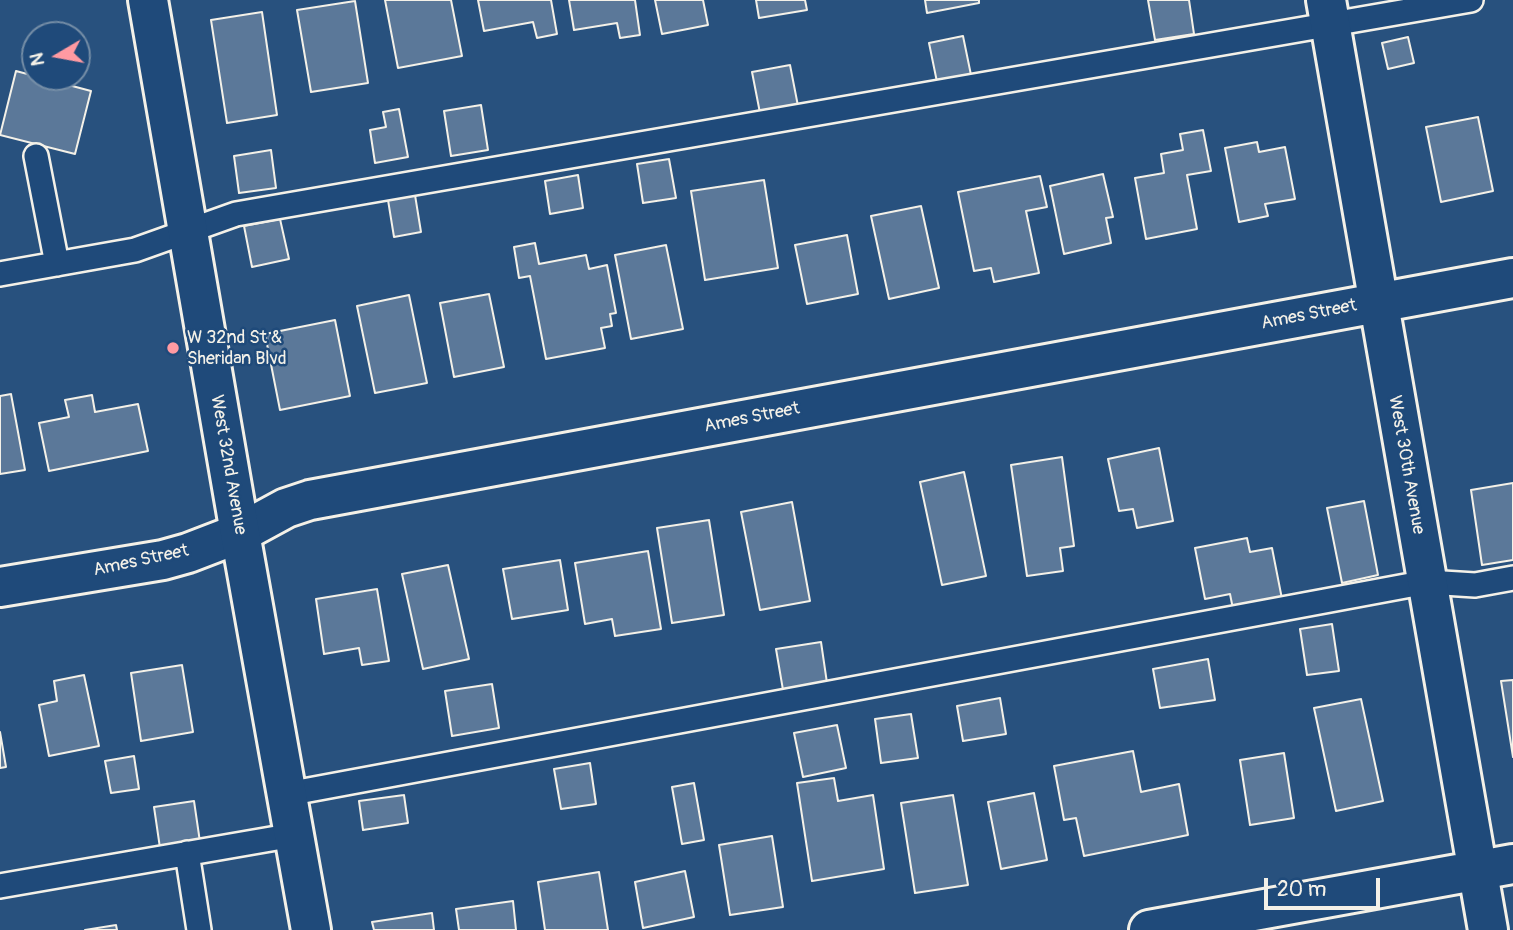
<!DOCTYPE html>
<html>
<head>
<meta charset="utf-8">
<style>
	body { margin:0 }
	#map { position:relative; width:1513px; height:930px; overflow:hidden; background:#28517e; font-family:Pangolin,sans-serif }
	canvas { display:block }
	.north { position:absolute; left:21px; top:21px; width:70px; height:70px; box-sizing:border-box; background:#1f4a7a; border:2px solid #748da6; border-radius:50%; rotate:260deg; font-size:19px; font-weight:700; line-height:28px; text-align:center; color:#f4f1e8 }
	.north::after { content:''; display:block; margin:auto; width:24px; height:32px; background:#ff9aa2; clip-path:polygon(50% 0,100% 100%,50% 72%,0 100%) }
	.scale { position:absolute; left:1264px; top:878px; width:116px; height:32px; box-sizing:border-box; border:4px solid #f4f1e8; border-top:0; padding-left:9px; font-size:21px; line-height:24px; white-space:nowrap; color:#f4f1e8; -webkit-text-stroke:5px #1f4a7a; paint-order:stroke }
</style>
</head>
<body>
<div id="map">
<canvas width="1513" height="930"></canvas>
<div class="north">N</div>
<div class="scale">20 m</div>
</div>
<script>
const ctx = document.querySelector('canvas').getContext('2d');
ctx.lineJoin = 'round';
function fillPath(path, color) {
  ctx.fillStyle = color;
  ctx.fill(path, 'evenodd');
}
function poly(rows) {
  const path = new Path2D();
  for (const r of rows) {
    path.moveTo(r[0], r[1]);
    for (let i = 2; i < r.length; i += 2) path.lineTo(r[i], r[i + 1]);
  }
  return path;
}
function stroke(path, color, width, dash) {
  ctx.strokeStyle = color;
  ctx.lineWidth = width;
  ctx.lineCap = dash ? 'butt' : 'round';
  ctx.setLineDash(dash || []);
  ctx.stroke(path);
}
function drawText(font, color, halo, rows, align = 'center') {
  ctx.font = font + ' Pangolin,sans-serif';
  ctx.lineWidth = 5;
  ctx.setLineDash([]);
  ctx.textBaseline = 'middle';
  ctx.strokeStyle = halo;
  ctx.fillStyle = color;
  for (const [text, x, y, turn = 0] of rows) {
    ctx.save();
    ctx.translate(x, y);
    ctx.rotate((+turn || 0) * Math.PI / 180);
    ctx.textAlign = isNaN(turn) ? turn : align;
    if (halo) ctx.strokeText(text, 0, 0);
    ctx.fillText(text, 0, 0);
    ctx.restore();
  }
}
const building = poly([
	[385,0,451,0,462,56,398,68,385,0],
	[478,0,551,0,557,34,537,38,533,22,484,31,478,0],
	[569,0,635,0,640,35,620,38,617,23,574,30,569,0],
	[655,0,703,0,708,25,662,34,655,0],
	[756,0,805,0,807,10,759,18,756,0],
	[925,0,979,0,979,3,927,13,925,0],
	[1148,0,1189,0,1194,34,1155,40,1148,0],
	[355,1,368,83,311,92,297,10,355,1],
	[262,12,277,115,227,123,211,20,262,12],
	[963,36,971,75,937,82,929,43,963,36],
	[1408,37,1414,63,1388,69,1382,43,1408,37],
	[790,65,798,106,760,113,752,72,790,65],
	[16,71,91,91,75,154,0,135,16,71],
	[481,105,488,150,451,156,444,111,481,105],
	[399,109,408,157,375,163,370,130,386,127,383,112,399,109],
	[1478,117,1493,191,1441,202,1426,127,1478,117],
	[1203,130,1211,171,1187,175,1197,229,1146,239,1135,178,1164,173,1161,154,1183,150,1180,134,1203,130],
	[1257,142,1259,152,1285,147,1295,199,1265,204,1268,216,1239,222,1225,148,1257,142],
	[271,150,276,188,239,193,234,156,271,150],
	[669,159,676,198,643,203,637,164,669,159],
	[1103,174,1113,217,1106,218,1111,243,1064,254,1050,186,1103,174],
	[578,175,583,208,550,214,545,181,578,175],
	[1040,176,1047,207,1026,211,1039,273,994,282,991,268,974,271,958,192,1040,176],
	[764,180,778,268,705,280,691,191,764,180],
	[415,195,421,232,394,237,388,200,415,195],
	[921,206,939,288,889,299,871,216,921,206],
	[280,219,289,259,252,267,244,226,280,219],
	[847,235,858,294,807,304,795,245,847,235],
	[535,243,539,264,586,255,589,269,607,265,616,313,610,314,612,326,601,328,605,348,546,359,530,276,519,278,514,247,535,243],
	[666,245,683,329,631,339,615,255,666,245],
	[489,294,504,367,454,377,440,303,489,294],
	[409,295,427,383,375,393,357,306,409,295],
	[335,320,350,396,280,410,265,334,335,320],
	[11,394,25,470,0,474,0,396,11,394],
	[92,395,95,412,138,404,148,451,49,471,39,423,69,417,65,400,92,395],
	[1159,448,1173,521,1137,528,1133,509,1119,511,1108,459,1159,448],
	[1062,457,1074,546,1060,548,1063,571,1027,576,1011,465,1062,457],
	[964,472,986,576,942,585,920,482,964,472],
	[1513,483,1513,560,1482,565,1471,490,1513,483],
	[1364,501,1378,575,1342,583,1327,508,1364,501],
	[792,502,810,601,760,610,741,512,792,502],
	[709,520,724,615,672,623,657,528,709,520],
	[1247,538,1250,552,1272,548,1282,599,1233,609,1230,594,1205,599,1195,548,1247,538],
	[648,551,661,629,615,636,612,619,585,624,575,563,648,551],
	[560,560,568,610,512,619,503,569,560,560],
	[448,565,469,659,423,669,402,574,448,565],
	[377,589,389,661,362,665,359,648,324,654,316,599,377,589],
	[1332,624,1339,671,1307,675,1300,629,1332,624],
	[821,642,827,683,783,690,776,649,821,642],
	[1208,659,1215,700,1160,708,1153,669,1208,659],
	[182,665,193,732,141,741,131,673,182,665],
	[84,675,99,746,49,756,39,705,57,701,54,681,84,675],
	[1513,680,1513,757,1501,681,1513,680],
	[492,684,499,728,452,736,445,691,492,684],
	[1000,698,1006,734,963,741,957,706,1000,698],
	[1361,699,1383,801,1336,811,1314,708,1361,699],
	[911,714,918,758,881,763,875,719,911,714],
	[837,725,846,768,803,777,794,733,837,725],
	[0,732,6,767,0,768,0,732],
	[1133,751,1141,792,1179,784,1188,835,1084,856,1076,818,1064,820,1054,766,1133,751],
	[1284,753,1294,818,1250,825,1240,760,1284,753],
	[134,756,139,789,111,793,105,761,134,756],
	[590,763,596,804,561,809,554,769,590,763],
	[834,778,838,801,873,795,884,869,812,881,797,783,834,778],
	[694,783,704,840,682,844,672,787,694,783],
	[1034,793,1047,860,1001,869,988,802,1034,793],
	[404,795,408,823,363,830,359,801,404,795],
	[953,795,968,885,915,893,901,803,953,795],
	[194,801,200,842,160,848,154,807,194,801],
	[772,836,783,907,730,915,719,845,772,836],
	[685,871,694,917,643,928,635,882,685,871],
	[599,872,608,930,545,930,538,882,599,872],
	[513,901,516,930,459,930,456,909,513,901],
	[432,913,434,930,374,930,372,922,432,913],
	[116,925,117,930,85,930,116,925]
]);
fillPath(building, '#5b7899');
stroke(building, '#f4f1e8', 2);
const service = poly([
	[36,156,57,264],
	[0,274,135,250,236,214,1471,0],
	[287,794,1427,582,1475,585,1513,578],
	[187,853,199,930],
	[0,886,294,835]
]);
const minor = poly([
	[1326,0,1488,930],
	[0,587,163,560,188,553,240,533,286,508,310,500,1513,278],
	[1149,930,1513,864]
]);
const tertiary = poly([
	[148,0,240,533,311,930]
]);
stroke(service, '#f4f1e8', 28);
stroke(minor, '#f4f1e8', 44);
stroke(tertiary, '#f4f1e8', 44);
stroke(service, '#1f4a7a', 23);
stroke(minor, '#1f4a7a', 38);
stroke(tertiary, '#1f4a7a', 38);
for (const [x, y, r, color] of [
	[173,348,7,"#ff9aa2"]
]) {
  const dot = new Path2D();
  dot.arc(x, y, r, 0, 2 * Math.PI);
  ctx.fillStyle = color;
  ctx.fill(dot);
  stroke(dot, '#1f4a7a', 2.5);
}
drawText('18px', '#f4f1e8', '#1f4a7a', [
	["Ames Street",1309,315,-11],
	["Ames Street",752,418,-11],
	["West 32nd Avenue",228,465,80],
	["West 30th Avenue",1406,465,80],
	["Ames Street",141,561,-12]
]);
drawText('18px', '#f4f1e8', '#1f4a7a', [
	["W 32nd St &",187,338],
	["Sheridan Blvd",187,359]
], 'left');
</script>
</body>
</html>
